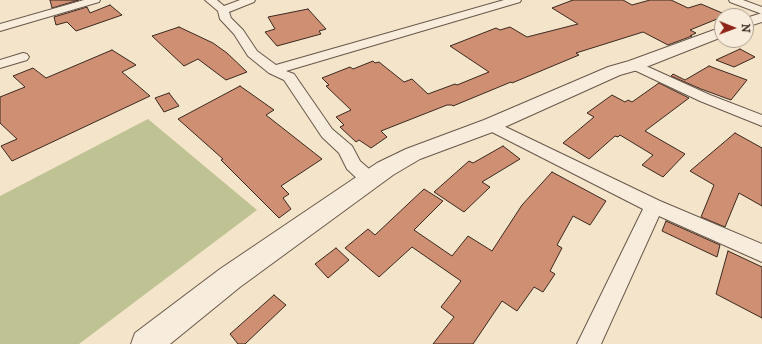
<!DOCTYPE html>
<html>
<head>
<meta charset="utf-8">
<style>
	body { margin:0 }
	#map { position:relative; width:762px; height:344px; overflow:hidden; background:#f4e4c9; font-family:"IM FELL DW Pica",serif }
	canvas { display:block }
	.north { position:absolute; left:714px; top:8px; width:40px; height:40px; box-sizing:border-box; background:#f8eddc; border:1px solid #ac9e90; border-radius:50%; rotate:91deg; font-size:11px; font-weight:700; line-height:16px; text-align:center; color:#3a281f }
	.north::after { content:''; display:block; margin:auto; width:14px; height:18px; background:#8f2418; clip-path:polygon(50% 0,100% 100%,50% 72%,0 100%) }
</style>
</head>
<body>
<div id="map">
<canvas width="762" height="344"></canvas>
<div class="north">N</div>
</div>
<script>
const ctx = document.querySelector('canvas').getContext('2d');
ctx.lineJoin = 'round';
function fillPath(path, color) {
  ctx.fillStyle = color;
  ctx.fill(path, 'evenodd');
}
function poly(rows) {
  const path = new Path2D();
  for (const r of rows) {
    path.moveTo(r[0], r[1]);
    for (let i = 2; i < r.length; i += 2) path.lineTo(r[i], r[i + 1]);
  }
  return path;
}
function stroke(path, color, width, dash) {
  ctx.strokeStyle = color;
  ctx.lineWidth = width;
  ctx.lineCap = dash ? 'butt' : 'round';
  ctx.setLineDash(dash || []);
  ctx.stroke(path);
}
fillPath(poly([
	[148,119,257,210,79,344,0,344,0,196]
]), '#bfc394');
const building = poly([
	[50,0,79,0,52,8,50,0],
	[573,0,623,0,632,5,650,0,671,0,688,8,701,4,727,15,690,30,696,33,690,36,692,36,668,45,643,32,576,53,579,55,512,83,511,82,453,106,452,105,447,105,381,131,387,137,371,148,359,140,356,142,340,127,344,125,336,117,351,110,326,86,329,85,322,78,350,67,353,69,373,61,375,63,379,62,404,82,412,79,428,94,455,84,457,85,489,72,450,46,496,28,500,30,510,27,527,37,578,24,552,8,573,0],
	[110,5,122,15,76,31,67,22,56,25,54,17,87,7,90,13,110,5],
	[308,9,326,29,319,31,321,34,277,46,265,32,275,29,268,17,308,9],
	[179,27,213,43,227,53,247,72,226,80,198,59,184,66,152,36,179,27],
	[740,49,755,57,734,67,716,60,740,49],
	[112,50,136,65,122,72,150,96,12,161,1,146,17,139,0,123,0,97,25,87,13,76,33,68,46,78,112,50],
	[709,66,747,80,731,100,701,89,671,76,673,74,685,80,709,66],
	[659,83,689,98,645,131,685,154,663,177,642,165,653,155,620,135,618,137,615,136,589,159,563,143,594,117,587,113,612,95,625,102,628,100,632,102,659,83],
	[240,86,274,110,266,115,322,159,281,186,289,194,283,198,291,209,279,218,221,160,223,159,178,119,240,86],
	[169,93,179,106,164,112,155,98,169,93],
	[735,133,762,148,762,206,739,193,725,227,701,217,714,185,690,171,735,133],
	[503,146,520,159,482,182,490,187,464,212,434,192,469,161,473,163,503,146],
	[552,172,606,201,590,225,573,216,557,245,562,248,550,271,555,274,543,292,534,287,517,311,502,301,473,344,433,344,454,317,441,307,461,281,412,247,379,277,345,248,368,229,375,235,424,189,443,201,414,230,452,256,468,236,492,251,522,205,552,172],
	[666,221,720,245,717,257,662,231,666,221],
	[336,248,349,260,328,278,315,264,336,248],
	[728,251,762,267,762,318,716,294,728,251],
	[274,295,286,305,245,344,238,344,230,334,274,295]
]);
fillPath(building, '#cf8f72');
stroke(building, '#3a281f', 1);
const minor = poly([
	[84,0,100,0,99,2,0,31,0,24,84,0],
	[205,0,217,0,224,6,240,0,255,0,254,2,229,12,231,18,243,30,257,51,276,65,504,0,521,0,520,2,286,71,294,74,332,129,352,146,360,161,376,175,379,180,376,185,370,186,364,185,347,169,339,153,322,137,284,80,269,73,248,56,234,34,220,19,218,11,205,0],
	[729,0,743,0,762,7,762,14,730,2,729,0],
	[23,53,27,54,29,57,27,60,0,68,0,60,23,53],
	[635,61,710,95,762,115,762,126,700,101,630,68,629,65,630,62,635,61],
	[491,120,660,201,762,244,762,262,659,216,601,344,577,344,643,209,486,129,483,125,486,121,491,120]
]);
const tertiary = poly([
	[762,13,762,22,746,27,746,18,762,13],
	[722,27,722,37,641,69,620,75,498,130,420,159,393,175,240,287,170,344,131,344,135,333,220,269,377,163,406,149,484,120,608,67,629,61,722,27]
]);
stroke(minor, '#68574a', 2);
stroke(tertiary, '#68574a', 2);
fillPath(minor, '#f8eddc');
fillPath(tertiary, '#f8eddc');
</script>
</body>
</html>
